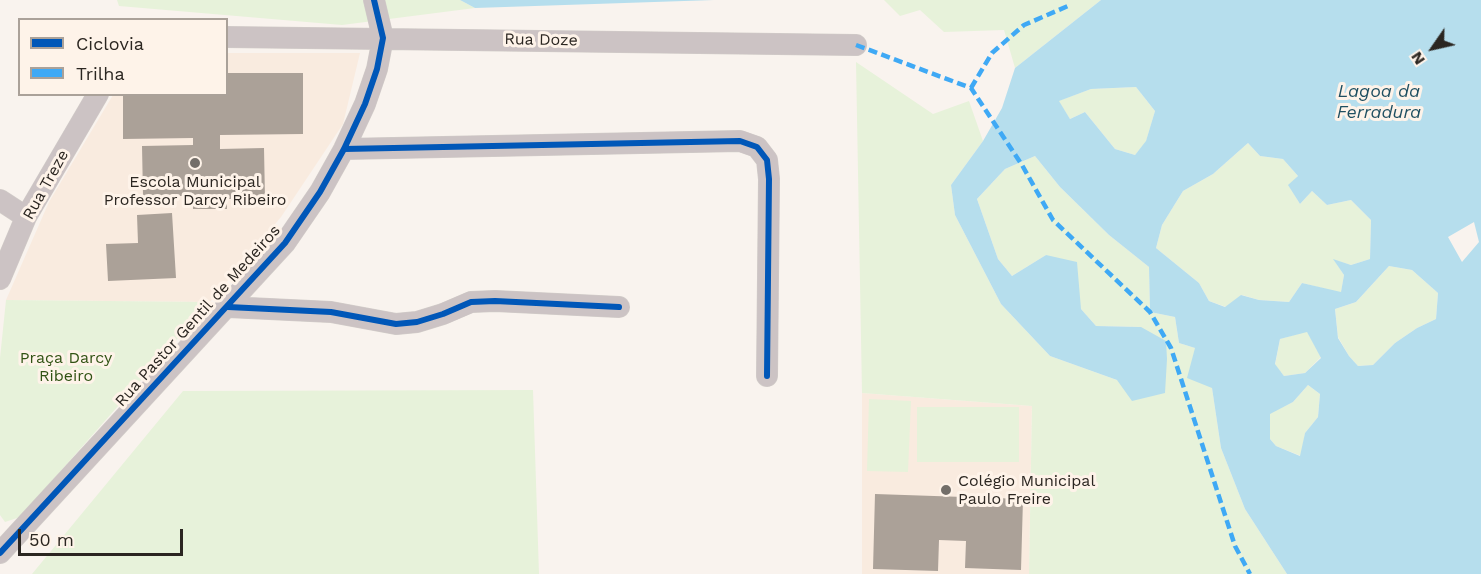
<!DOCTYPE html>
<html>
<head>
<meta charset="utf-8">
<style>
	body { margin:0 }
	#map { position:relative; width:1481px; height:574px; overflow:hidden; background:#f9f3ee; font-family:"Work Sans",sans-serif }
	canvas { display:block }
	.legend { position:absolute; left:18px; top:18px; width:210px; height:78px; box-sizing:border-box; background:#fef3e9; border:2px solid #aaa199; margin:0; padding:8px 10px; list-style:none; font-size:18px; color:#2b2621 }
	.legend li { display:flex; align-items:center; gap:12px; height:30px }
	.legend b { width:30px; border:2px solid #aaa199 }
	.north { position:absolute; left:1403px; top:18px; width:60px; height:60px; -webkit-text-stroke:4px #fef3e9; paint-order:stroke; rotate:236deg; font-size:16px; font-weight:700; line-height:24px; text-align:center; color:#2b2621 }
	.north::after { content:''; display:block; margin:auto; width:21px; height:27px; background:#2b2621; clip-path:polygon(50% 0,100% 100%,50% 72%,0 100%) }
	.scale { position:absolute; left:18px; top:529px; width:165px; height:27px; box-sizing:border-box; border:3px solid #2b2621; border-top:0; padding-left:8px; font-size:18px; line-height:21px; white-space:nowrap; color:#2b2621; -webkit-text-stroke:4px #fef3e9; paint-order:stroke }
</style>
</head>
<body>
<div id="map">
<canvas width="1481" height="574"></canvas>
<ul class="legend">
<li><b style="height:8px;background:#0057b8"></b>Ciclovia</li>
<li><b style="height:8px;background:#3fa9f5"></b>Trilha</li>
</ul>
<div class="north">N</div>
<div class="scale">50 m</div>
</div>
<script>
const ctx = document.querySelector('canvas').getContext('2d');
ctx.lineJoin = 'round';
function fillPath(path, color) {
  ctx.fillStyle = color;
  ctx.fill(path, 'evenodd');
}
function poly(rows) {
  const path = new Path2D();
  for (const r of rows) {
    path.moveTo(r[0], r[1]);
    for (let i = 2; i < r.length; i += 2) path.lineTo(r[i], r[i + 1]);
  }
  return path;
}
function stroke(path, color, width, dash) {
  ctx.strokeStyle = color;
  ctx.lineWidth = width;
  ctx.lineCap = dash ? 'butt' : 'round';
  ctx.setLineDash(dash || []);
  ctx.stroke(path);
}
function drawText(font, color, halo, rows, align = 'center') {
  ctx.font = font + ' "Work Sans",sans-serif';
  ctx.lineWidth = 6;
  ctx.setLineDash([]);
  ctx.textBaseline = 'middle';
  ctx.strokeStyle = halo;
  ctx.fillStyle = color;
  for (const [text, x, y, turn = 0] of rows) {
    ctx.save();
    ctx.translate(x, y);
    ctx.rotate((+turn || 0) * Math.PI / 180);
    ctx.textAlign = isNaN(turn) ? turn : align;
    if (halo) ctx.strokeText(text, 0, 0);
    ctx.fillText(text, 0, 0);
    ctx.restore();
  }
}
fillPath(poly([
	[227,53,360,53,343,124,281,217,210,302,6,300,49,202,113,95,226,94],
	[862,393,1032,406,1029,574,862,574]
]), '#f9ebdf');
fillPath(poly([
	[117,0,460,0,475,8,342,25,119,6],
	[884,0,1101,0,1015,68,1004,30,944,32,920,10,900,16],
	[856,62,933,114,969,101,983,141,951,185,955,215,1001,304,1050,356,1117,380,1141,327,1096,326,1081,309,1046,255,1012,276,998,259,977,199,1005,169,1035,156,1060,187,1109,235,1149,267,1150,312,1175,317,1179,343,1195,348,1212,388,1221,448,1245,509,1287,574,1029,574,1032,406,862,393],
	[1136,87,1155,111,1146,142,1135,155,1115,149,1085,112,1070,119,1058,101,1091,89],
	[1248,143,1260,156,1283,159,1298,176,1289,186,1300,204,1312,191,1327,205,1351,200,1371,220,1370,259,1351,265,1334,260,1344,275,1341,293,1302,283,1289,302,1259,300,1242,295,1226,307,1209,301,1199,283,1156,248,1162,225,1183,191,1213,174],
	[1389,266,1412,270,1438,293,1436,319,1417,328,1395,343,1373,365,1358,366,1349,356,1338,337,1335,309,1356,302],
	[6,300,210,302,20,517,5,522,0,515,0,358],
	[1307,331,1321,357,1305,373,1284,376,1275,365,1280,339],
	[1308,385,1320,394,1318,417,1305,433,1301,456,1276,446,1270,439,1270,413,1293,402],
	[533,390,539,574,32,574,183,391],
	[869,399,911,401,908,472,867,471],
	[917,407,1019,407,1019,462,917,462]
]), '#e7f2da');
fillPath(poly([
	[460,0,714,0,475,8],
	[1101,0,1481,0,1481,574,1287,574,1245,509,1221,448,1212,388,1187,378,1195,348,1179,343,1175,317,1150,312,1149,267,1109,235,1060,187,1035,156,1005,169,977,199,998,259,1012,276,1046,255,1077,262,1081,309,1096,326,1141,327,1166,341,1167,359,1165,393,1132,401,1117,380,1050,356,1001,304,955,215,951,185,983,141,1002,108,1015,68],
	[1136,87,1155,111,1146,141,1135,155,1115,149,1085,112,1070,119,1059,101,1091,89],
	[1248,143,1260,156,1283,159,1298,176,1288,185,1300,204,1312,191,1327,205,1351,200,1371,220,1370,259,1351,265,1333,259,1344,275,1341,292,1302,283,1289,302,1259,300,1241,295,1225,307,1209,301,1199,283,1156,248,1162,225,1183,191,1213,174],
	[1474,222,1479,242,1462,262,1448,237],
	[1389,266,1412,270,1438,293,1436,319,1417,328,1395,343,1373,365,1358,366,1349,356,1338,338,1335,309,1356,302],
	[1307,332,1321,358,1305,373,1284,376,1275,364,1280,339],
	[1308,385,1320,394,1318,417,1305,433,1300,456,1276,446,1270,439,1270,414,1293,402]
]), '#b6deed');
fillPath(poly([
	[226,73,303,73,303,134,220,135,220,149,264,148,265,199,227,199,227,209,193,209,193,196,143,196,142,146,193,145,193,138,123,139,123,94,226,94],
	[172,213,176,278,108,281,106,244,138,243,137,215],
	[875,494,1023,499,1021,570,965,568,966,541,939,540,938,571,873,569]
]), '#aba198');
const street = poly([
	[226,37,856,45],
	[344,149,740,141,757,147,767,160,769,179,767,376],
	[0,200,26,217],
	[0,279,26,217,98,94],
	[228,307,331,312,396,324,417,322,443,314,471,302,495,301,619,307],
	[0,553,285,243,320,192,344,149,365,104,377,69,383,38,374,0]
]);
stroke(street, '#d3ceca', 22);
stroke(street, '#ccc3c4', 21);
stroke(poly([
	[856,45,971,88,1022,165,1053,220,1150,312,1171,348,1235,546,1250,574],
	[971,88,992,53,1024,25,1068,6]
]), '#3fa9f5', 4.5, [9, 4.5]);
stroke(poly([
	[344,149,740,141,757,147,767,160,769,179,767,376],
	[228,307,331,312,396,324,417,322,443,314,471,302,495,301,619,307],
	[0,553,285,243,320,192,344,149,365,104,377,69,383,38,374,0]
]), '#0057b8', 6);
for (const [x, y, r, color] of [
	[195,163,6,"#736e69"],
	[946,490,6,"#736e69"]
]) {
  const dot = new Path2D();
  dot.arc(x, y, r, 0, 2 * Math.PI);
  ctx.fillStyle = color;
  ctx.fill(dot);
  stroke(dot, '#fef3e9', 2);
}
drawText('16px', '#2b2621', '#fef3e9', [
	["Rua Doze",541,40,1],
	["Rua Treze",46,185,-61],
	["Rua Pastor Gentil de Medeiros",198,316,-48]
]);
drawText('16px', '#2b2621', '#fef3e9', [
	["Escola Municipal",195,182],
	["Professor Darcy Ribeiro",195,200],
	["Colégio Municipal",958,481,"left"],
	["Paulo Freire",958,499,"left"]
]);
drawText('16px', '#315314', '#fef3e9', [
	["Praça Darcy",66,358],
	["Ribeiro",66,376]
]);
drawText('italic 18px', '#1e4f61', '#fef3e9', [
	["Lagoa da",1379,92],
	["Ferradura",1379,113]
]);
</script>
</body>
</html>
